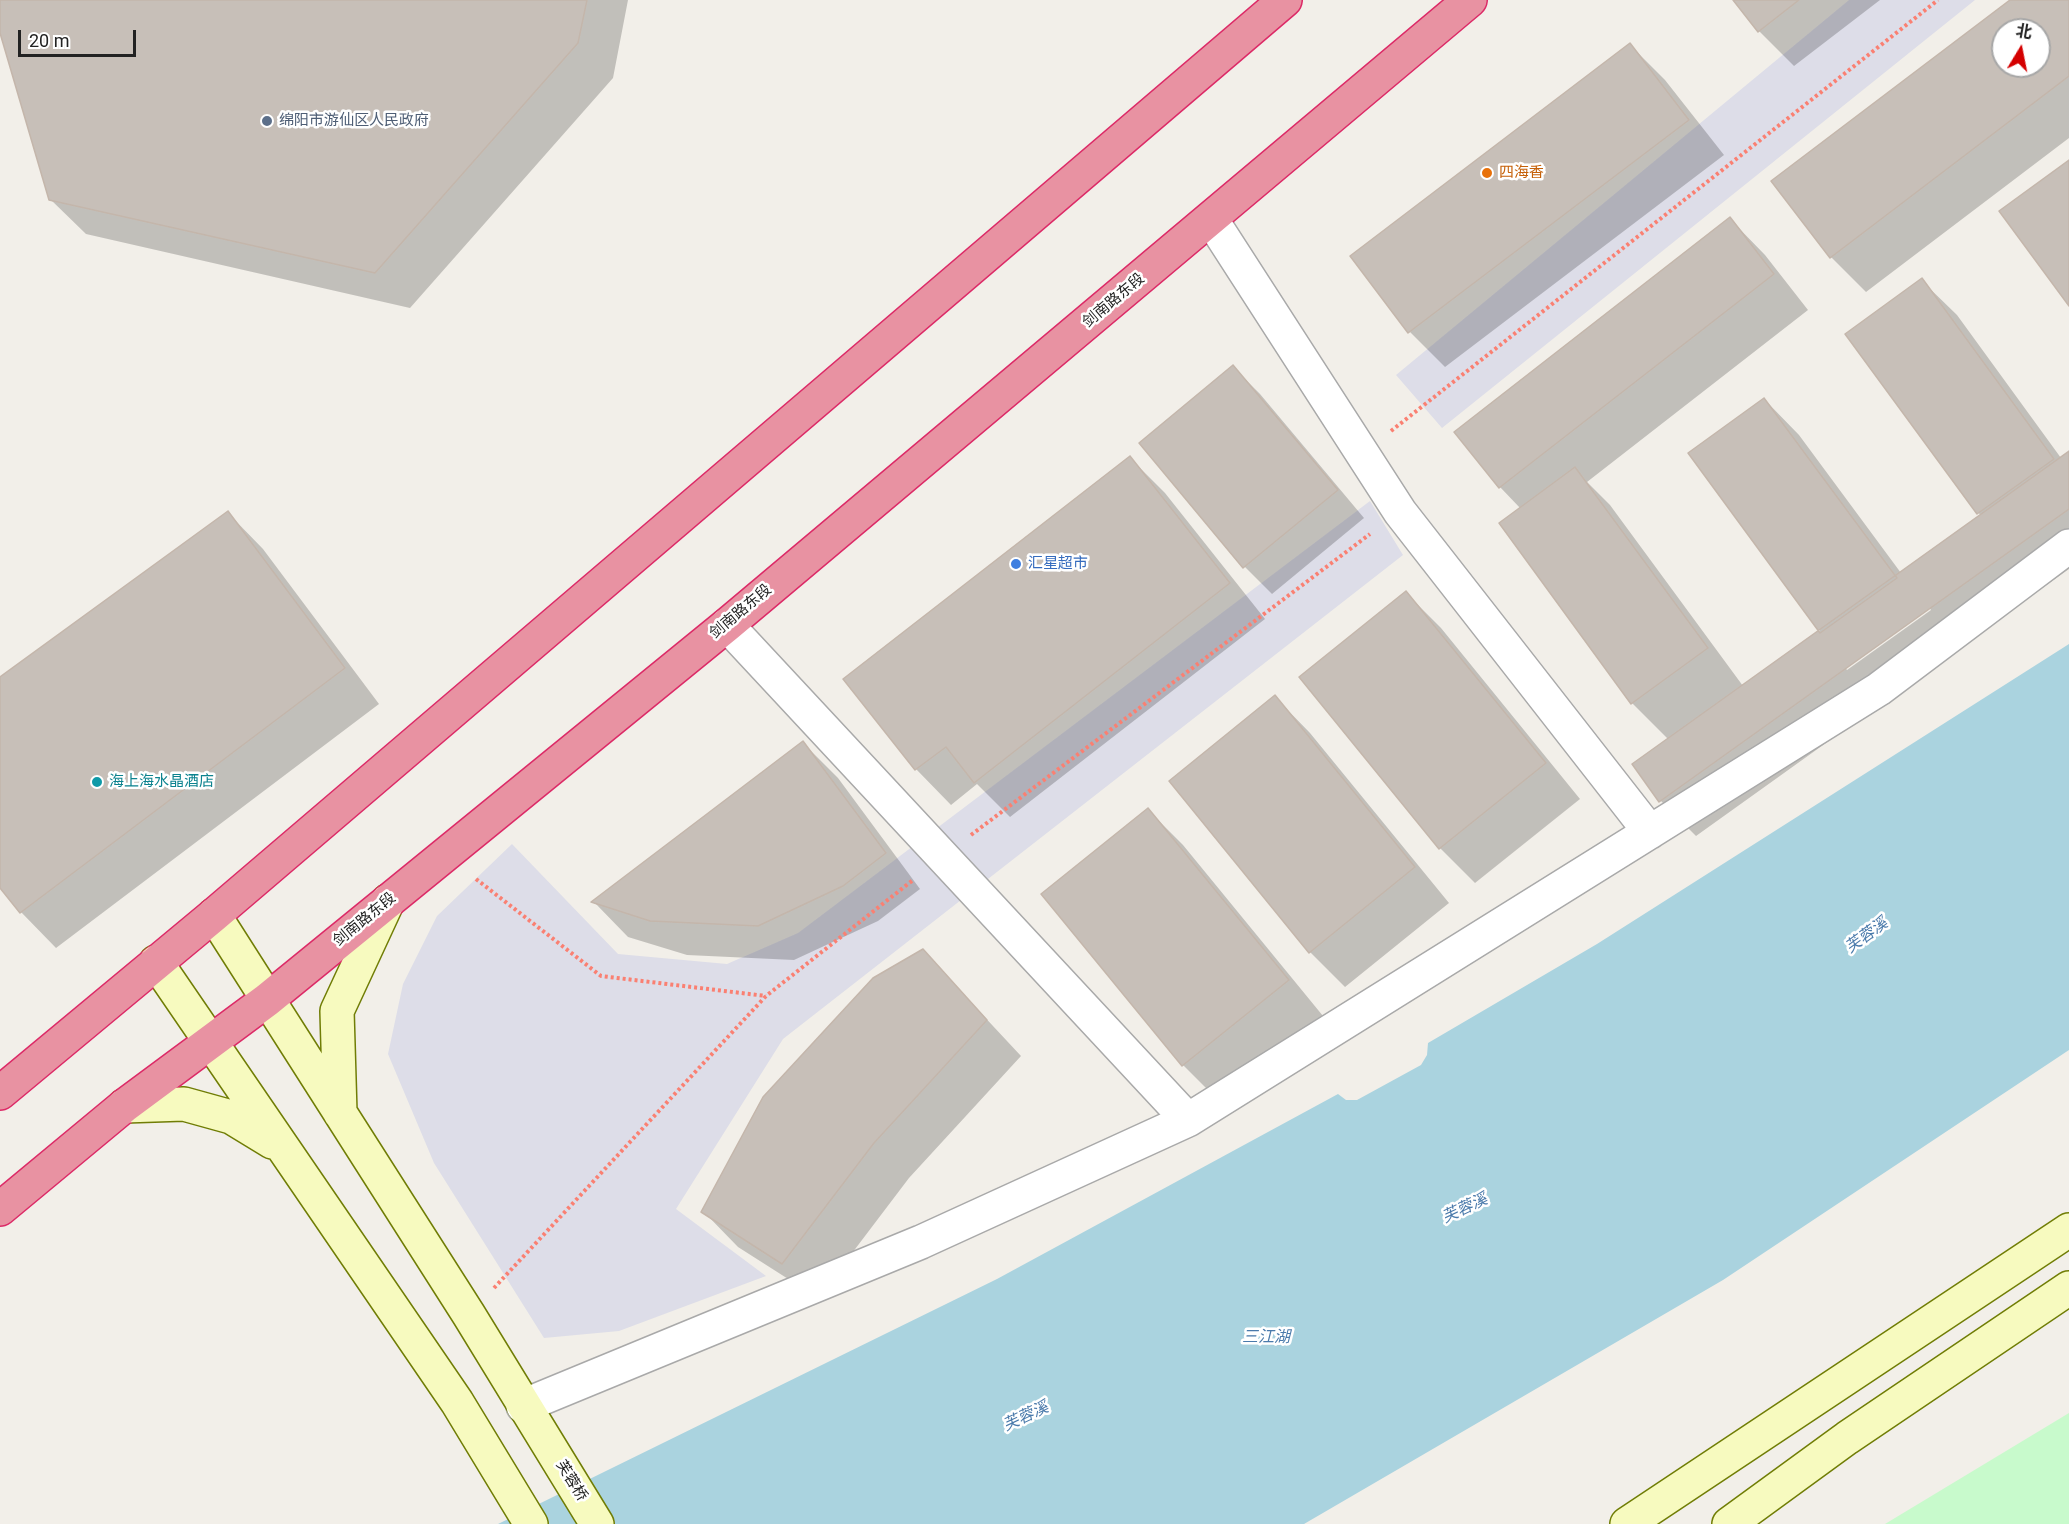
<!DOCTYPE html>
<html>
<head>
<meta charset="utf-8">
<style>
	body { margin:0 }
	#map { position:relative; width:2069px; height:1524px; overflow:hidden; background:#f2efe9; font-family:Roboto,"Noto Sans SC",sans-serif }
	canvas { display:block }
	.north { position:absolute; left:1991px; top:18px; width:60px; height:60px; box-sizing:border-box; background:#fff; border:2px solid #a7a7a7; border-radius:50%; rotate:10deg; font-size:16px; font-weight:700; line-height:24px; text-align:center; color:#222 }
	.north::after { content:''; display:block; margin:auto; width:21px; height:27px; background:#d40000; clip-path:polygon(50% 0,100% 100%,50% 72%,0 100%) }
	.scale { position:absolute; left:18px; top:30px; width:118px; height:27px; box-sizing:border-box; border:3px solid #222; border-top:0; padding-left:8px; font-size:18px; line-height:21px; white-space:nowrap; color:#222; -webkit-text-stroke:4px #fff; paint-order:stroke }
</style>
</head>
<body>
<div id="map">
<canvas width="2069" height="1524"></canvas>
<div class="north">北</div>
<div class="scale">20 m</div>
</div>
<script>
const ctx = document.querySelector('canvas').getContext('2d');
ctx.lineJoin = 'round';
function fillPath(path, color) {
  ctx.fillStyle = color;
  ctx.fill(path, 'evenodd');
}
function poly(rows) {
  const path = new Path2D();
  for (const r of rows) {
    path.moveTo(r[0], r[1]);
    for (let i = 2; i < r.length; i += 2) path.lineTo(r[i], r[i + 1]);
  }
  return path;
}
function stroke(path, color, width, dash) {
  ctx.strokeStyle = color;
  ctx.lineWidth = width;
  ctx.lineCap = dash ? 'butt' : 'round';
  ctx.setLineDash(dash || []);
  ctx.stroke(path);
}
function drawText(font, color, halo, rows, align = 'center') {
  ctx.font = font + ' Roboto,"Noto Sans SC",sans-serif';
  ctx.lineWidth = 5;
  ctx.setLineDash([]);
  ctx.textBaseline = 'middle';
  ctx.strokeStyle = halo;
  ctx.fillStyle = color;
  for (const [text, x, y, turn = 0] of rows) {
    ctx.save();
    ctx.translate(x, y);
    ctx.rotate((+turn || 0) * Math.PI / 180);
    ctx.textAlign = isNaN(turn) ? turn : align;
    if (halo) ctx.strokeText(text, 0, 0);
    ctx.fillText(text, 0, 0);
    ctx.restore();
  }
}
fillPath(poly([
	[2069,1413,2069,1524,1885,1524]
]), '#c8facc');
fillPath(poly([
	[1849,0,1975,0,1442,428,1396,375],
	[1370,501,1403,555,783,1039,676,1209,766,1276,619,1331,544,1338,434,1163,388,1054,403,984,437,916,512,844,618,954,727,964,798,933]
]), '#dddde8');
fillPath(poly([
	[2069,644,2069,1050,1723,1280,1304,1524,498,1524,997,1279,1338,1094,1346,1100,1357,1100,1421,1065,1427,1055,1428,1043,1597,944]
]), '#aad3df');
fillPath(poly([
	[0,0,628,0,613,78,410,308,86,234,50,199,0,27],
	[1735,0,1880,0,1794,66,1759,31],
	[2012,0,2069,0,2069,138,1866,292,1831,257],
	[2003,30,2039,30,2039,66,2003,66],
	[1630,45,1665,80,1724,155,1445,367,1410,332],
	[1730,219,1765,255,1808,310,1587,482,1610,505,1743,686,1820,631,1764,399,1799,435,1901,573,1981,516,1847,334,1921,280,1957,315,2061,458,2069,452,2069,569,1696,836,1661,801,1668,739,1632,703,1521,509,1500,487],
	[1929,607,1931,610,1847,670,1845,667],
	[1233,367,1260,394,1364,518,1272,594,1245,567,1141,443],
	[1130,458,1165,493,1265,619,1010,817,977,784,951,805,916,769],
	[228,513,263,549,379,704,56,948,21,912,0,885,0,679],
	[1406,593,1441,628,1580,799,1475,883,1440,848],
	[1275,697,1310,733,1449,903,1345,987,1310,952],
	[803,743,838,778,920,889,878,921,794,960,687,955,628,937,594,902],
	[1148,810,1183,845,1323,1016,1218,1100,1183,1065],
	[923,951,1021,1056,909,1178,818,1298,738,1247,703,1211]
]), '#0003');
const building = poly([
	[0,0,587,0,578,43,375,273,49,200,0,33,0,0],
	[1733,0,1799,0,1758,32,1733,0],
	[2010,0,2069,0,2069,76,1830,258,1771,181,2010,0],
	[2003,30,2039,30,2039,66,2003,66,2003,30],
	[1630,43,1689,120,1408,333,1350,256,1630,43],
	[2069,160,2069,306,1999,211,2069,160],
	[1730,217,1774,274,1499,488,1454,432,1730,217],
	[1922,278,2054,459,1977,514,1845,334,1922,278],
	[1233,365,1338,490,1243,568,1139,443,1233,365],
	[1764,398,1897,578,1820,633,1688,453,1764,398],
	[2069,451,2069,509,1659,802,1632,764,2069,451],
	[1130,456,1230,583,974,783,946,747,915,770,843,679,1130,456],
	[1575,467,1708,648,1631,704,1499,523,1575,467],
	[228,511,345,668,20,913,0,888,0,677,228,511],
	[1406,591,1546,763,1439,849,1299,677,1406,591],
	[1275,695,1415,867,1309,953,1169,781,1275,695],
	[803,741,886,853,843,886,758,926,650,921,591,902,803,741],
	[1148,808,1289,980,1182,1066,1041,894,1148,808],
	[923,949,987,1020,874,1143,782,1264,701,1212,763,1097,873,978,923,949]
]);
fillPath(building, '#c7bfb8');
stroke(building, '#c4b6ab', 1.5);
const street = poly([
	[1211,219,1400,512,1650,832],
	[727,625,1188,1120],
	[523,1406,921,1242,1188,1120,1879,689,2069,546]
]);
const secondary = poly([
	[214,915,469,1315,597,1524],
	[156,962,457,1402,531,1524],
	[124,1106,184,1104,231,1117,272,1142],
	[340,1113,337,1011,388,901],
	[1627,1524,2069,1230],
	[1729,1524,1847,1438,2069,1288]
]);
const highway = poly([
	[0,1093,214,915,1285,0],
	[0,1209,124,1106,267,1000,727,625,1470,0]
]);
stroke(street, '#a9a9a9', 36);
stroke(secondary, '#707d05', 36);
stroke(highway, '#dc2a67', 36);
stroke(poly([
	[1391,431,1938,0],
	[971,835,1370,534],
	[476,879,601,976,766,996],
	[494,1288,766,996,913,880]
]), '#fa8072', 4, [3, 3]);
stroke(street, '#fff', 33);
stroke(secondary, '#f7fabf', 33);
stroke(highway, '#e892a2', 33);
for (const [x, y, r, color] of [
	[267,121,6,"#5c6f8a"],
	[1487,173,6,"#e8710a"],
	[1016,564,6,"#3f7fe0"],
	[97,782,6,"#0f9aa8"]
]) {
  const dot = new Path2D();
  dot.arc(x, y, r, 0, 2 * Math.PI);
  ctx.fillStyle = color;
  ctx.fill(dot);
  stroke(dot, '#fff', 2);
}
drawText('15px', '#4e5e75', '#fff', [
	["绵阳市游仙区人民政府",279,121]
], 'left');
drawText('15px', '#c56008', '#fff', [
	["四海香",1499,173]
], 'left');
drawText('15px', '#222', '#fff', [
	["剑南路东段",1114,301,-40],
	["剑南路东段",741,612,-40],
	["剑南路东段",365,920,-39],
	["芙蓉桥",571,1481,58]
]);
drawText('15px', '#366cbe', '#fff', [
	["汇星超市",1028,564]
], 'left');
drawText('15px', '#0d838f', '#fff', [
	["海上海水晶酒店",109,782]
], 'left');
drawText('italic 16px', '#4a7aab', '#fff', [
	["芙蓉溪",1867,936,-36],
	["芙蓉溪",1465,1209,-25],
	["三江湖",1266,1338],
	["芙蓉溪",1026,1417,-25]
]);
</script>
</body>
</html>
